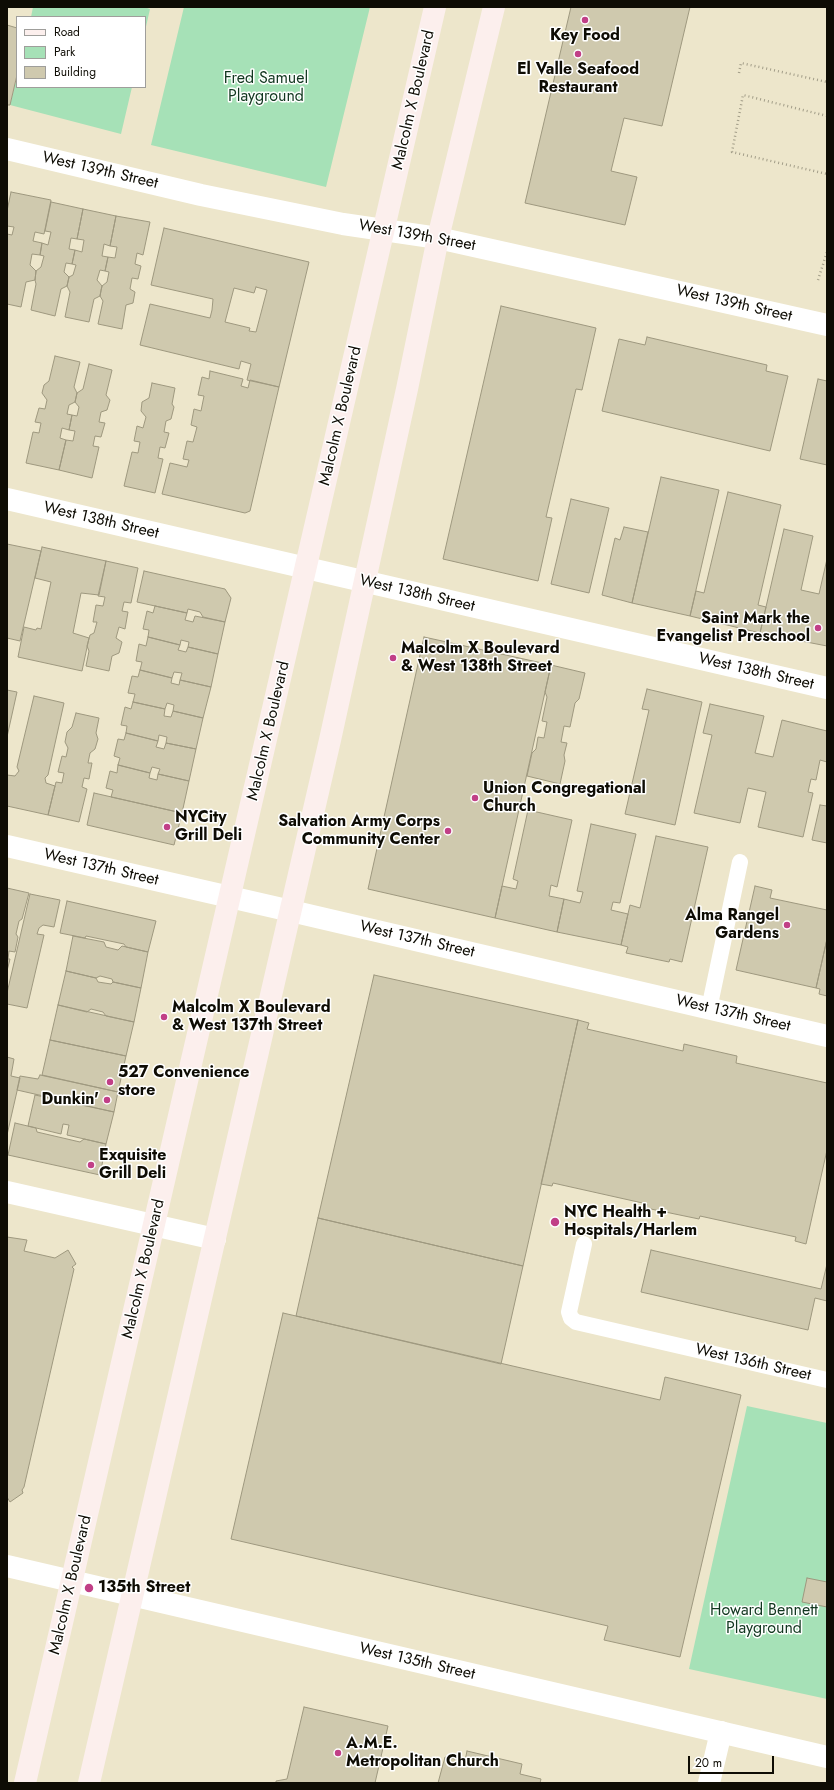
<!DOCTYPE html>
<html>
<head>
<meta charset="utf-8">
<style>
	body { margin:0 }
	#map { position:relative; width:834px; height:1790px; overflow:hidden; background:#ede6cb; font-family:Jost,sans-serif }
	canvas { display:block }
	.frame { position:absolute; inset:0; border:8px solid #0e0c04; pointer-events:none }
	.legend { position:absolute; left:16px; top:16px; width:130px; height:72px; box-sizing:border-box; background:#fff; border:1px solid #9f9e9b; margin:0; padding:5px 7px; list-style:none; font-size:12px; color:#0e0c04 }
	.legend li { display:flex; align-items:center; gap:8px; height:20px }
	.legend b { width:20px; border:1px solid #9f9e9b }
	.scale { position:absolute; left:688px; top:1756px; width:86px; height:18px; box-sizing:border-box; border:2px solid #0e0c04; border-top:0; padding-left:5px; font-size:12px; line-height:14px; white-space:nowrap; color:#0e0c04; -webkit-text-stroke:3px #fff; paint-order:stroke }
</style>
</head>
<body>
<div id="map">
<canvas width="834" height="1790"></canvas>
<div class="frame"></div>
<ul class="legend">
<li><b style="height:5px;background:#fcefed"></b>Road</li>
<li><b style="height:11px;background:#a6e1b7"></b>Park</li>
<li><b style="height:11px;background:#cfc9ae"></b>Building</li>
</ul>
<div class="scale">20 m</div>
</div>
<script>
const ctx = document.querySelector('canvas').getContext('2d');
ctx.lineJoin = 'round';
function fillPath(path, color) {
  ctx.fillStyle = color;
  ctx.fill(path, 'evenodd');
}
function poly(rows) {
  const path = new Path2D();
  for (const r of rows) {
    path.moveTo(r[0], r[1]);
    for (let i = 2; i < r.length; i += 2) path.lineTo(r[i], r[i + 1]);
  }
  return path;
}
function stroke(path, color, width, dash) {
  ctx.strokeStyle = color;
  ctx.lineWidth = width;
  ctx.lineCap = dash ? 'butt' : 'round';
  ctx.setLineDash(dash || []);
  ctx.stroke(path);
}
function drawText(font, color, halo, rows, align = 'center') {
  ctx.font = font + ' Jost,sans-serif';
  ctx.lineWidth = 3;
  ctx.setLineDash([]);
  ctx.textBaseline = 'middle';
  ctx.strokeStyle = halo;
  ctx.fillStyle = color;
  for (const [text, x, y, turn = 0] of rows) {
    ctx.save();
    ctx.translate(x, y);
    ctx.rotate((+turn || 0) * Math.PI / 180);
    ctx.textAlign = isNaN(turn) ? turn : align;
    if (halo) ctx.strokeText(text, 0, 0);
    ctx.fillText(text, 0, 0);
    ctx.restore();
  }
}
fillPath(poly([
	[33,7,144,7,150,9,145,31,145,17,31,17],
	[184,7,370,7,326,187,151,145],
	[17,76,17,87,132,87,121,134,10,105],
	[747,1406,827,1423,827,1699,689,1669]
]), '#a6e1b7');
const building = poly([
	[571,7,690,7,662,126,624,118,611,171,637,177,625,225,525,203,571,7],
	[7,25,17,28,17,75,10,105,7,105,7,25],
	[11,192,51,200,44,234,35,232,33,241,42,243,40,255,32,254,30,265,36,271,35,280,26,282,21,307,7,304,7,234,12,235,14,227,7,226,7,211,11,192],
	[51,202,83,209,77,239,71,238,69,249,75,250,72,264,66,263,64,272,69,277,67,286,61,289,55,316,31,310,36,284,35,280,36,271,41,267,44,256,40,255,42,243,48,245,51,232,45,231,51,202],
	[83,209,116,216,110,246,104,244,102,256,108,257,105,271,100,270,97,280,102,286,101,290,100,296,94,299,89,322,65,317,70,292,67,286,69,277,73,275,76,265,72,264,75,250,82,252,84,240,77,239,83,209],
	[116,216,150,222,143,255,137,253,135,264,141,266,138,279,132,278,130,289,135,292,133,303,126,305,122,329,98,324,103,301,100,296,102,286,107,282,109,272,105,271,108,257,115,258,117,247,110,246,116,216],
	[164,228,309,262,279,387,247,380,251,364,241,361,239,369,140,345,150,304,210,318,212,310,213,299,151,285,164,228],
	[256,287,267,290,256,332,249,331,250,328,225,322,234,288,254,293,256,287],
	[501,306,596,328,582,390,576,389,546,517,552,518,538,581,443,559,501,306],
	[647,337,767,365,766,371,788,376,770,451,602,411,619,339,645,345,647,337],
	[55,356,80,362,74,387,77,393,75,402,69,405,67,414,72,415,69,430,62,428,60,438,66,440,59,470,26,463,33,432,39,433,41,423,35,422,39,408,45,409,47,400,42,393,44,385,49,381,55,356],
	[89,364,112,370,106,395,110,400,107,410,101,412,99,422,105,423,101,437,95,436,93,446,99,447,92,478,59,470,66,440,73,441,75,431,69,430,72,415,77,416,79,407,75,402,77,393,83,389,89,364],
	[210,371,243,379,241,386,248,388,250,380,279,387,250,511,245,513,162,494,170,463,187,467,189,460,183,459,187,441,193,442,197,427,191,425,194,409,201,411,204,396,198,395,202,377,209,379,210,371],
	[818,379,827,381,827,465,800,459,818,379],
	[152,383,175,388,172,404,174,407,171,419,166,421,164,432,169,433,165,448,160,447,158,458,163,459,155,493,124,486,132,452,138,453,140,442,134,441,137,426,143,428,146,417,141,411,142,402,149,398,152,383],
	[661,477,719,490,690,616,632,603,661,477],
	[728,492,781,505,758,605,766,607,760,633,690,616,696,591,704,593,728,492],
	[571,499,609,508,589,593,551,584,571,499],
	[624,527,648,532,632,603,602,595,615,538,620,540,624,527],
	[784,529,813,536,801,590,819,594,827,559,827,646,760,633,784,529],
	[7,544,41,551,20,641,7,638,7,544],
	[42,547,106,561,99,595,81,593,73,633,89,638,82,671,18,657,24,627,36,630,37,628,41,629,51,582,35,578,42,547],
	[106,561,138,568,131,603,124,602,122,611,128,612,125,629,119,627,116,638,122,642,119,653,112,656,109,671,86,666,89,651,87,646,90,635,94,633,97,622,93,622,96,605,103,606,105,597,98,596,106,561],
	[144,571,225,589,231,598,225,622,203,617,200,612,188,609,187,613,137,602,144,571],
	[155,606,187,613,185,620,193,622,195,616,225,622,218,654,188,647,189,642,181,640,180,645,148,637,149,630,143,629,147,611,153,613,155,606],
	[148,637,180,645,178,650,186,652,188,647,218,654,211,687,180,680,182,673,174,672,172,678,140,670,142,662,136,661,139,644,146,646,148,637],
	[424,637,551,665,495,918,368,889,424,637],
	[551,665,585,673,579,699,575,703,570,727,564,726,561,742,567,743,564,755,565,761,560,784,527,776,532,753,536,749,538,737,544,738,547,722,542,721,547,697,545,692,551,665],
	[140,670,172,678,171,683,179,685,180,680,211,687,203,718,173,711,174,705,167,703,165,709,133,702,135,694,128,693,132,676,138,677,140,670],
	[647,689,702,702,675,825,625,814,649,710,642,709,647,689],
	[7,690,17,692,7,737,7,690],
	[34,696,64,703,48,775,45,778,46,783,55,786,48,815,7,806,7,775,15,776,19,771,17,767,34,696],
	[133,702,165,709,164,716,171,717,173,711,203,718,196,749,166,743,167,737,159,735,158,741,126,733,127,726,121,725,125,707,131,709,133,702],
	[710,704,764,716,755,753,773,757,782,720,827,731,827,762,820,760,816,780,811,779,808,792,813,793,803,837,758,827,766,792,748,788,740,823,694,813,712,735,703,733,710,704],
	[76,713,99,718,96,733,98,739,95,749,90,753,88,763,92,763,89,779,84,778,82,787,87,789,79,822,48,815,56,782,62,783,64,773,58,772,62,756,66,757,68,748,65,742,67,732,72,727,76,713],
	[126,733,158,741,156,747,164,749,166,743,196,749,189,781,158,774,160,769,152,767,150,773,118,765,120,758,114,756,118,739,124,740,126,733],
	[118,765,150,773,149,778,157,780,158,774,189,781,182,813,111,797,113,790,106,788,110,771,117,773,118,765],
	[94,793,182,813,174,845,87,825,94,793],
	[820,805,827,806,827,843,812,840,820,805],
	[528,810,572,820,557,887,551,885,549,896,564,899,557,932,495,918,502,886,516,889,518,881,513,879,528,810],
	[591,824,636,834,620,903,613,902,611,910,628,914,621,945,557,932,564,899,580,903,583,892,577,891,591,824],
	[656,836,708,847,682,962,670,959,669,962,626,953,628,947,621,945,630,905,640,908,656,836],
	[755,886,772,890,770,898,827,910,827,939,816,988,736,970,755,886],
	[7,888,29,893,22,919,19,921,16,934,18,937,15,952,9,951,8,959,10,959,7,971,7,888],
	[30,894,60,900,54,927,43,925,39,928,37,934,44,935,27,1008,7,1004,7,993,30,894],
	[67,901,156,921,148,952,126,947,124,944,86,936,85,938,60,933,67,901],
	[73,936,104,942,106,947,118,950,122,946,148,952,141,988,113,982,112,979,100,976,96,978,66,971,73,936],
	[827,939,827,996,819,994,820,989,816,988,827,939],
	[66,971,96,978,98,982,111,984,113,982,141,988,134,1022,106,1016,103,1012,91,1009,87,1012,58,1005,66,971],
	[374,975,578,1020,523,1266,318,1218,374,975],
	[58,1005,134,1022,126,1056,50,1040,58,1005],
	[578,1020,589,1023,587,1029,683,1051,684,1044,737,1056,736,1063,827,1083,827,1150,806,1244,795,1241,796,1237,700,1216,699,1219,646,1208,647,1204,553,1183,552,1186,541,1184,578,1020],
	[50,1040,126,1056,118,1092,42,1075,50,1040],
	[7,1057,14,1059,11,1076,20,1078,7,1135,7,1057],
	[40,1075,118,1092,114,1112,17,1090,20,1076,38,1079,40,1075],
	[35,1095,114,1112,106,1144,67,1135,69,1125,63,1124,61,1134,28,1126,35,1095],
	[15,1123,36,1128,37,1132,80,1142,84,1139,106,1144,100,1175,8,1155,15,1123],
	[318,1218,523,1266,501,1364,296,1316,318,1218],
	[7,1237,27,1240,24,1251,55,1258,68,1250,76,1264,72,1267,74,1269,24,1487,22,1490,23,1493,10,1502,7,1497,7,1237],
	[651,1250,821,1289,827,1264,827,1301,815,1298,808,1330,641,1292,651,1250],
	[283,1313,660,1400,665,1377,741,1395,680,1657,604,1640,608,1626,231,1539,283,1313],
	[807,1578,827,1582,827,1607,802,1602,807,1578],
	[304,1707,388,1726,375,1783,276,1783,276,1781,287,1779,304,1707],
	[467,1751,522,1764,520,1774,541,1779,540,1783,438,1783,445,1757,465,1761,467,1751]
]);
fillPath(building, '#cfc9ae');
stroke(building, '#9e987f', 1);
stroke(poly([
	[739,73,741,63,827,82],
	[827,116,743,95,732,152,827,174],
	[818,280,827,252]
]), '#a29d88', 2.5, [1, 3]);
stroke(poly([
	[709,1009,740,862],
	[584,1244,569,1312,571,1318,576,1322,827,1380]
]), '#fff', 16);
stroke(poly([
	[7,149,201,195,343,224,438,238,827,325],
	[7,499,827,688],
	[7,846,291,911,827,1036],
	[7,1192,215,1239],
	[709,1783,721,1732]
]), '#fff', 22);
stroke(poly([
	[7,1566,827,1757]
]), '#fff', 22);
stroke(poly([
	[25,1783,435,7],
	[89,1783,330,740,407,389,438,238,494,7]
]), '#fcefed', 22);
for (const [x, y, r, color] of [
	[585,20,4,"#c13f87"],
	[578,54,4,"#c13f87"],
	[818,628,4,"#c13f87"],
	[393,658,4,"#c13f87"],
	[475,798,4,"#c13f87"],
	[167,827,4,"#c13f87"],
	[448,831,4,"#c13f87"],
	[787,925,4,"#c13f87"],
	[164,1017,4,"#c13f87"],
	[110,1082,4,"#c13f87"],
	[107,1100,4,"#c13f87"],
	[91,1165,4,"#c13f87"],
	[555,1222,5,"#c13f87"],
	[89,1588,5,"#c13f87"],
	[338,1753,4,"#c13f87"]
]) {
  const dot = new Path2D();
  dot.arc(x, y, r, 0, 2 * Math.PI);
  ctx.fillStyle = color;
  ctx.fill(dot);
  stroke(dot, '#fff', 1.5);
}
drawText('bold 16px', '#0e0c04', '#fff', [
	["Key Food",585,36,"center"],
	["El Valle Seafood",578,70,"center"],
	["Restaurant",578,88,"center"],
	["Saint Mark the",810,619,"right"],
	["Evangelist Preschool",810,637,"right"],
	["Malcolm X Boulevard",401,649],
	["& West 138th Street",401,667],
	["Union Congregational",483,789],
	["Church",483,807],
	["NYCity",175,818],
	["Grill Deli",175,836],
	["Salvation Army Corps",440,822,"right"],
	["Community Center",440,840,"right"],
	["Alma Rangel",779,916,"right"],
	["Gardens",779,934,"right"],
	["Malcolm X Boulevard",172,1008],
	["& West 137th Street",172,1026],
	["527 Convenience",118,1073],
	["store",118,1091],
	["Dunkin'",99,1100,"right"],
	["Exquisite",99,1156],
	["Grill Deli",99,1174],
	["NYC Health +",564,1213],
	["Hospitals/Harlem",564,1231],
	["135th Street",98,1588],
	["A.M.E.",346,1744],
	["Metropolitan Church",346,1762]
], 'left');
drawText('16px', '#11371f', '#fff', [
	["Fred Samuel",266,79],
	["Playground",266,97],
	["Howard Bennett",764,1611],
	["Playground",764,1629]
]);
drawText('16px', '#0e0c04', '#fff', [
	["Malcolm X Boulevard",414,100,-77],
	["West 139th Street",100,171,13],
	["West 139th Street",417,236,10],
	["West 139th Street",734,304,13],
	["Malcolm X Boulevard",341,416,-77],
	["West 138th Street",101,521,13],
	["West 138th Street",417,594,13],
	["West 138th Street",756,672,13],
	["Malcolm X Boulevard",269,731,-77],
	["West 137th Street",101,868,13],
	["West 137th Street",417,940,13],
	["West 137th Street",733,1014,13],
	["Malcolm X Boulevard",144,1269,-77],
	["West 136th Street",753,1363,13],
	["Malcolm X Boulevard",71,1585,-77],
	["West 135th Street",417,1662,13]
]);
</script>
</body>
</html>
